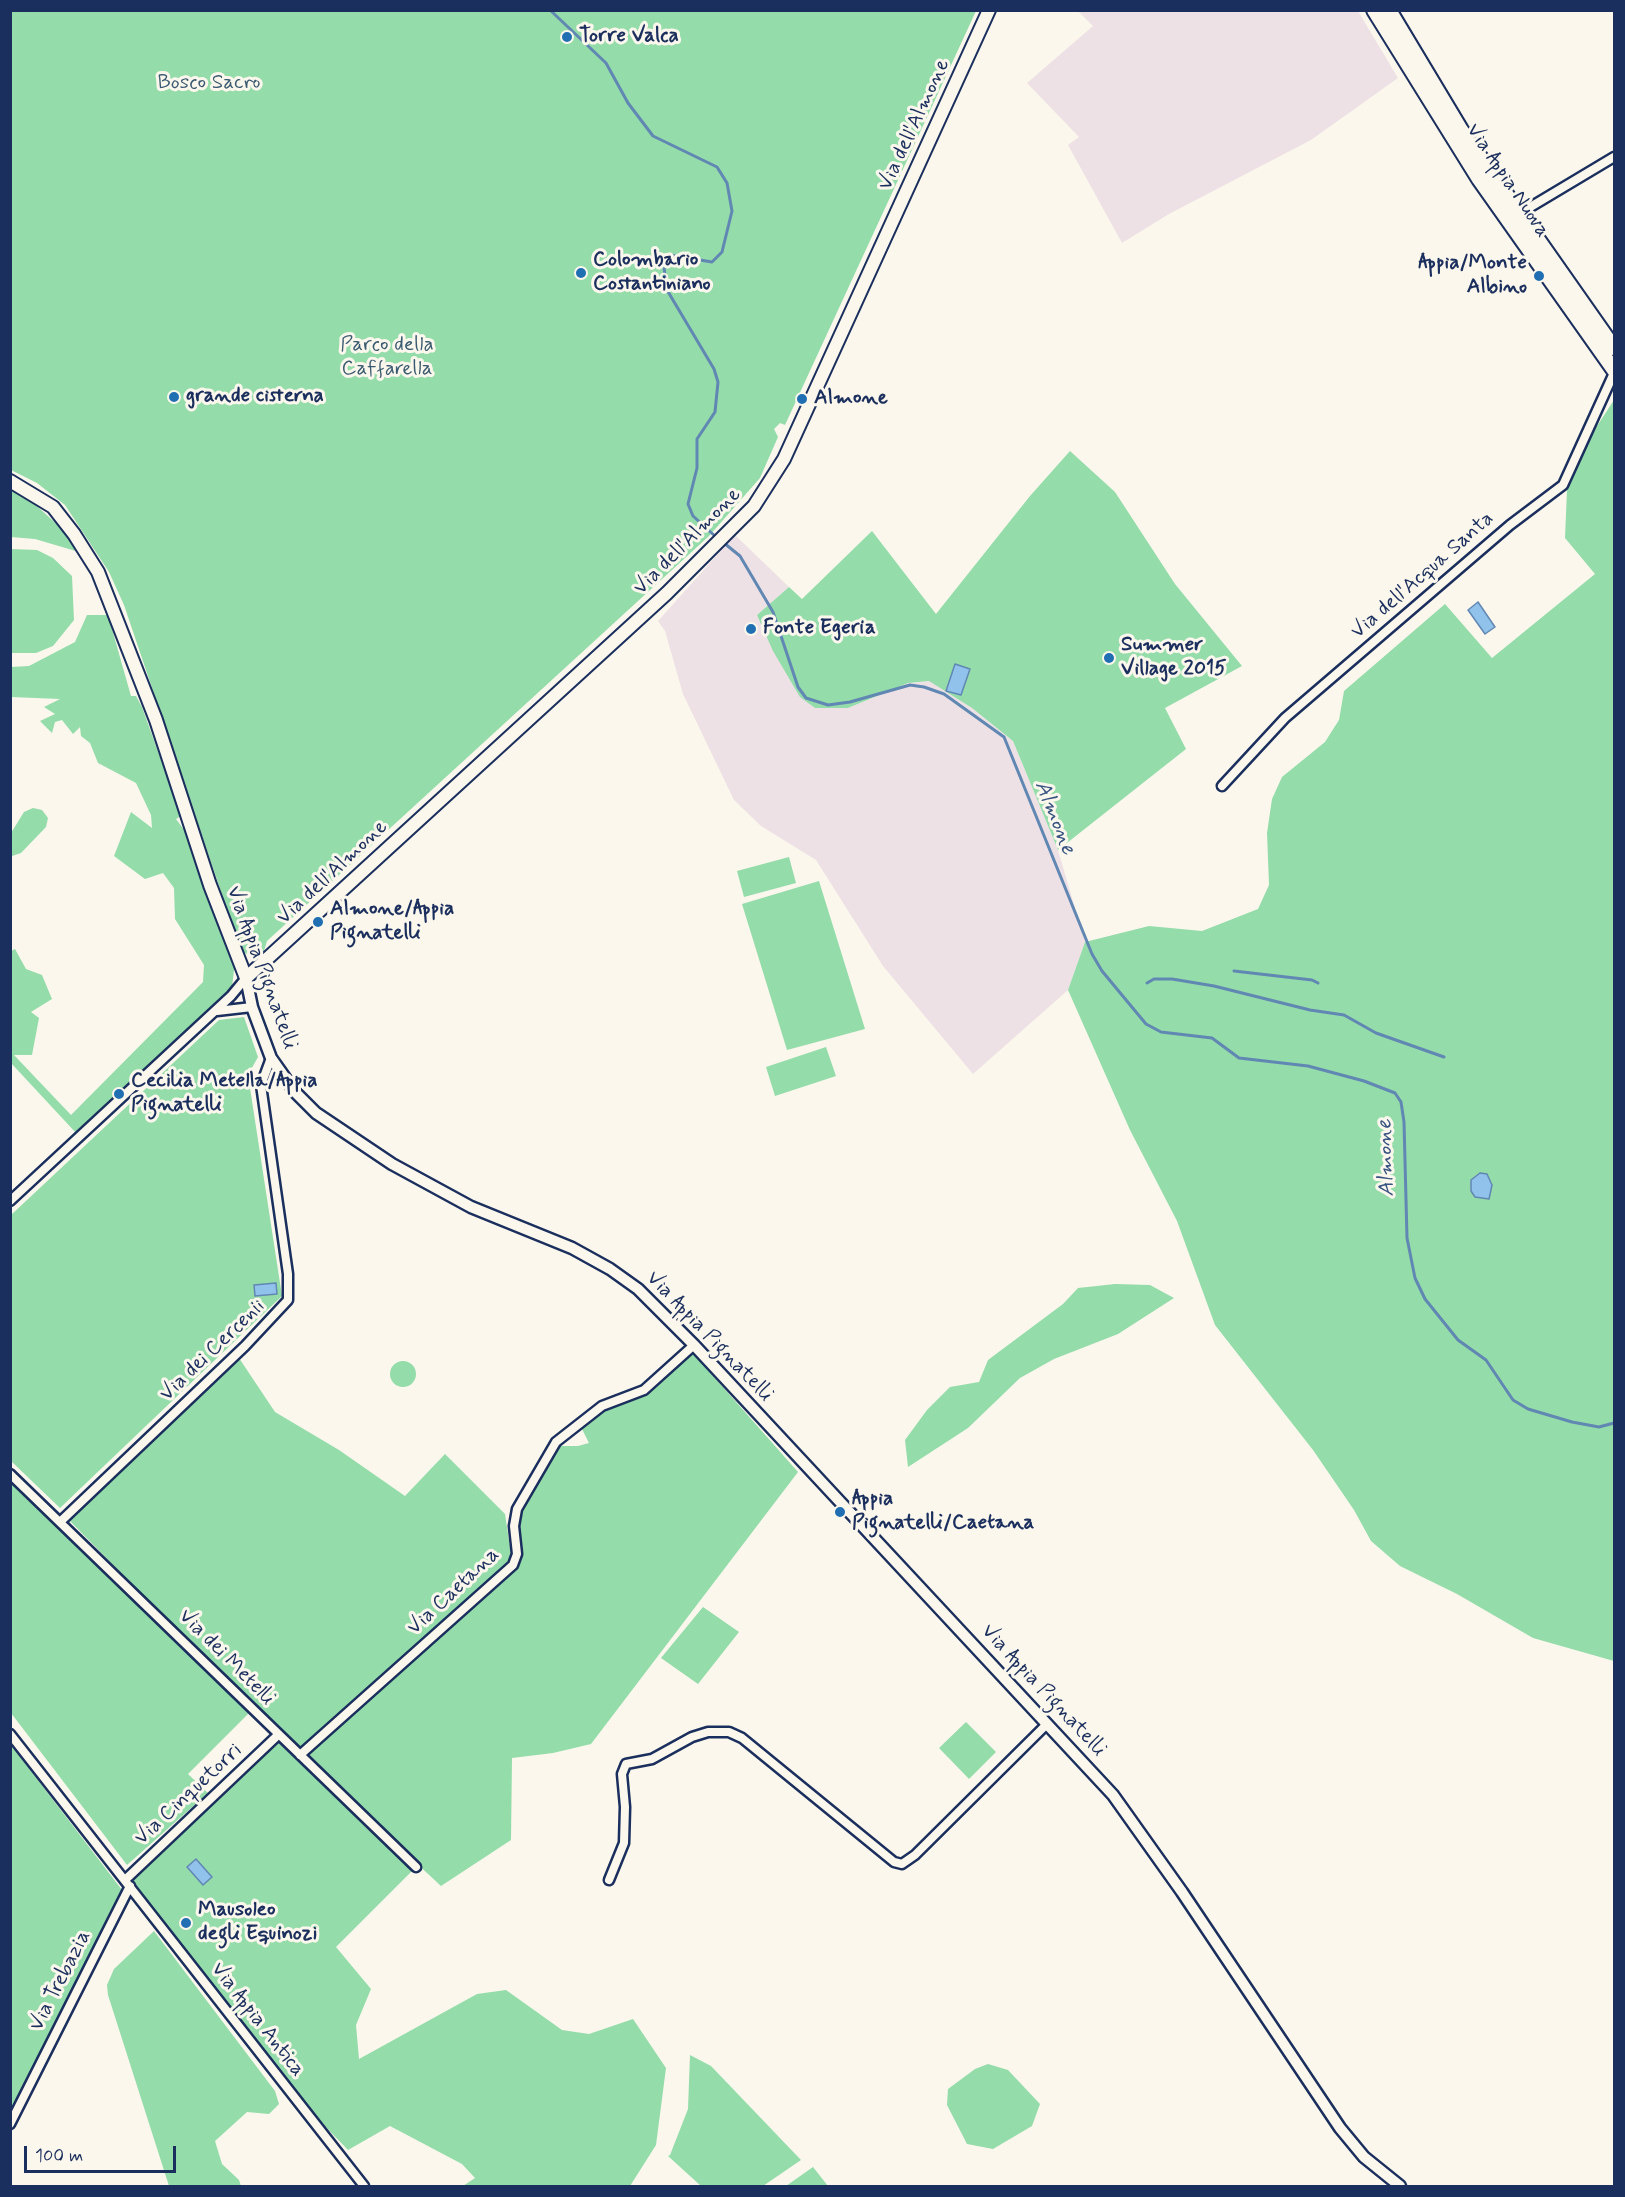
<!DOCTYPE html>
<html>
<head>
<meta charset="utf-8">
<style>
	body { margin:0 }
	#map { position:relative; width:1625px; height:2197px; overflow:hidden; background:#fbf7ec; font-family:Mynerve,sans-serif }
	canvas { display:block }
	.frame { position:absolute; inset:0; border:12px solid #1b2f5e; pointer-events:none }
	.scale { position:absolute; left:24px; top:2146px; width:152px; height:27px; box-sizing:border-box; border:3px solid #1b2f5e; border-top:0; padding-left:8px; font-size:18px; line-height:21px; white-space:nowrap; color:#1b2f5e; -webkit-text-stroke:4px #fbf7ec; paint-order:stroke }
</style>
</head>
<body>
<div id="map">
<canvas width="1625" height="2197"></canvas>
<div class="frame"></div>
<div class="scale">100 m</div>
</div>
<script>
const ctx = document.querySelector('canvas').getContext('2d');
ctx.lineJoin = 'round';
function fillPath(path, color) {
  ctx.fillStyle = color;
  ctx.fill(path, 'evenodd');
}
function poly(rows) {
  const path = new Path2D();
  for (const r of rows) {
    if (r.length === 3) {
      path.moveTo(r[0] + r[2], r[1]);
      path.arc(r[0], r[1], r[2], 0, 2 * Math.PI);
      continue;
    }
    path.moveTo(r[0], r[1]);
    for (let i = 2; i < r.length; i += 2) path.lineTo(r[i], r[i + 1]);
  }
  return path;
}
function stroke(path, color, width, dash) {
  ctx.strokeStyle = color;
  ctx.lineWidth = width;
  ctx.lineCap = dash ? 'butt' : 'round';
  ctx.setLineDash(dash || []);
  ctx.stroke(path);
}
function drawText(font, color, halo, rows, align = 'center') {
  ctx.font = font + ' Mynerve,sans-serif';
  ctx.lineWidth = 6;
  ctx.setLineDash([]);
  ctx.textBaseline = 'middle';
  ctx.strokeStyle = halo;
  ctx.fillStyle = color;
  for (const [text, x, y, turn = 0] of rows) {
    ctx.save();
    ctx.translate(x, y);
    ctx.rotate((+turn || 0) * Math.PI / 180);
    ctx.textAlign = isNaN(turn) ? turn : align;
    if (halo) ctx.strokeText(text, 0, 0);
    ctx.fillText(text, 0, 0);
    ctx.restore();
  }
}
fillPath(poly([
	[1078,11,1358,11,1398,78,1311,140,1169,214,1122,243,1068,145,1079,137,1027,83,1093,26],
	[735,535,789,587,757,615,800,696,815,708,848,708,908,683,930,681,972,708,1013,741,1058,850,1085,942,1068,990,973,1074,883,966,816,860,761,826,734,800,683,694,665,631,658,621]
]), '#ede1e6');
fillPath(poly([
	[10,11,976,11,785,425,780,423,774,429,778,437,760,478,709,536,267,941,264,951,253,957,241,951,124,605,109,572,65,505,37,483,11,470],
	[1614,400,1614,1661,1533,1638,1457,1594,1400,1566,1371,1541,1354,1510,1313,1450,1215,1325,1177,1221,1130,1130,1068,990,1085,942,1149,926,1202,931,1258,909,1269,885,1267,833,1272,799,1282,777,1325,742,1339,720,1344,691,1445,604,1492,658,1595,574,1565,538,1567,490,1580,452],
	[1070,451,1115,492,1175,584,1242,666,1165,708,1186,749,1058,850,1013,741,972,708,929,681,908,683,848,708,815,708,800,697,773,651,757,615,789,587,802,599,872,531,936,614,1030,496],
	[10,490,28,498,61,528,79,552,35,539,11,537],
	[10,549,37,550,53,558,72,576,74,620,53,646,36,653,11,653],
	[87,615,108,615,131,696,136,696,142,707,181,816,176,819,185,831,235,962,232,987,77,1134,11,1063,11,951,15,949,26,969,42,975,52,999,31,1012,39,1018,32,1055,14,1055,71,1115,203,982,204,965,175,919,174,888,163,873,145,879,114,856,131,812,152,828,151,815,136,783,98,763,90,743,81,736,80,727,73,734,62,720,55,722,52,733,40,721,55,714,44,707,60,699,11,697,11,667,29,666,75,642],
	[33,808,42,810,48,818,46,827,21,853,12,856,11,833,24,812],
	[789,857,796,883,744,897,737,871],
	[819,881,865,1029,787,1050,742,904],
	[244,1017,258,1057,248,1075,282,1296,60,1508,11,1461,11,1215,219,1020],
	[826,1047,836,1076,775,1096,766,1067],
	[1115,1284,1150,1285,1174,1298,1118,1334,1054,1359,1020,1378,968,1428,908,1467,905,1440,927,1410,950,1387,979,1382,988,1360,1063,1304,1078,1288],
	[691,1351,798,1472,591,1744,553,1753,512,1758,511,1840,441,1886,300,1755,69,1520,239,1358,275,1412,339,1450,405,1496,445,1454,505,1514,512,1561,514,1530,522,1498,552,1446,578,1446,589,1443,581,1427,612,1403,638,1397],
	[403,1374,13],
	[10,1482,249,1713,188,1774,208,1793,127,1865,11,1713],
	[703,1607,739,1632,698,1684,661,1658],
	[966,1722,996,1752,969,1779,939,1748],
	[278,1742,412,1871,336,1947,371,1989,356,2025,359,2059,477,1994,506,1990,562,2030,589,2034,633,2019,666,2068,656,2145,630,2186,463,2186,475,2178,462,2164,390,2126,348,2150,318,2119,197,1967,131,1879],
	[11,1745,122,1890,11,2114],
	[154,1931,275,2091,279,2104,269,2114,247,2112,215,2141,222,2164,239,2180,241,2186,169,2186,108,1995,107,1985,114,1969],
	[690,2055,711,2066,801,2160,763,2186,701,2186,668,2156,670,2155,688,2109],
	[988,2064,1008,2070,1040,2104,1032,2126,993,2149,967,2144,947,2105,948,2089,975,2069],
	[813,2167,828,2186,786,2186]
]), '#94dcaa');
const water = poly([
	[1478,602,1495,627,1485,634,1468,610,1478,602],
	[955,664,970,669,961,695,946,691,955,664],
	[1480,1173,1487,1174,1492,1185,1489,1199,1475,1197,1471,1191,1471,1180,1480,1173],
	[276,1283,277,1294,255,1296,254,1285,276,1283],
	[196,1859,212,1877,203,1885,187,1867,196,1859]
]);
fillPath(water, '#90c2ec');
stroke(water, '#6187b3', 1.5);
stroke(poly([
	[550,10,606,63,628,103,653,136,717,167,727,183,732,211,722,252,712,262,670,255,663,260,667,290,714,369,718,382,715,412,697,439,697,468,688,504,693,516,716,537],
	[724,543,740,556,773,612,798,687,806,698,828,705,850,702,910,685,924,687,944,694,1004,737,1092,954,1102,971,1146,1024,1161,1032,1212,1038,1239,1058,1308,1066,1364,1081,1395,1093,1401,1102,1404,1122,1407,1238,1415,1278,1425,1299,1458,1340,1486,1360,1513,1400,1528,1409,1572,1422,1599,1427,1614,1423],
	[1234,971,1312,980,1318,983],
	[1147,983,1154,979,1172,979,1214,986,1310,1010,1344,1015,1376,1033,1444,1057]
]), '#6187b3', 3);
const minor = poly([
	[1517,215,1614,157],
	[1222,786,1285,718,1510,525,1563,485,1614,373],
	[217,1011,252,1007],
	[10,1201,231,996,246,978],
	[10,1474,416,1867],
	[60,1522,245,1346,288,1300,288,1274,261,1085,271,1058],
	[10,1734,364,2186],
	[300,1755,513,1565,517,1554,514,1526,517,1509,556,1442,602,1406,644,1390,694,1345],
	[125,1880,278,1735],
	[609,1880,624,1843,625,1807,622,1774,626,1764,652,1759,692,1737,708,1732,729,1732,742,1738,894,1862,902,1864,915,1855,1047,1724],
	[10,2124,130,1886]
]);
const tertiary = poly([
	[246,978,252,1007,271,1058,295,1092,316,1113,392,1164,471,1207,572,1248,610,1269,638,1289,694,1345,1113,1795,1182,1892,1340,2128,1364,2157,1400,2186]
]);
const secondary = poly([
	[10,481,53,507,74,534,98,572,156,720,210,885,246,978,667,593,754,506,784,459,989,10]
]);
const primary = poly([
	[1374,10,1479,179,1614,370],
	[1389,10,1461,130,1614,348]
]);
stroke(minor, '#1b2f5e', 13);
stroke(tertiary, '#1b2f5e', 15);
stroke(secondary, '#1b2f5e', 16);
stroke(primary, '#1b2f5e', 18);
stroke(minor, '#fbf7ec', 8);
stroke(tertiary, '#fbf7ec', 10);
stroke(secondary, '#fbf7ec', 12);
stroke(primary, '#fbf7ec', 14);
for (const [x, y, r, color] of [
	[567,37,6,"#1f6fb2"],
	[581,273,6,"#1f6fb2"],
	[1539,276,6,"#1f6fb2"],
	[174,397,6,"#1f6fb2"],
	[802,399,6,"#1f6fb2"],
	[751,629,6,"#1f6fb2"],
	[1109,658,6,"#1f6fb2"],
	[318,922,6,"#1f6fb2"],
	[119,1094,6,"#1f6fb2"],
	[840,1512,6,"#1f6fb2"],
	[186,1923,6,"#1f6fb2"]
]) {
  const dot = new Path2D();
  dot.arc(x, y, r, 0, 2 * Math.PI);
  ctx.fillStyle = color;
  ctx.fill(dot);
  stroke(dot, '#fbf7ec', 2);
}
drawText('bold 21px', '#1b2f5e', '#fbf7ec', [
	["Torre Valca",579,37],
	["Colombario",593,261],
	["Costantiniano",593,285],
	["Appia/Monte",1527,264,"right"],
	["Albino",1527,288,"right"],
	["grande cisterna",186,397],
	["Almone",814,399],
	["Fonte Egeria",763,629],
	["Summer",1121,646],
	["Village 2015",1121,670],
	["Almone/Appia",330,910],
	["Pignatelli",330,934],
	["Cecilia Metella/Appia",131,1082],
	["Pignatelli",131,1106],
	["Appia",852,1500],
	["Pignatelli/Caetana",852,1524],
	["Mausoleo",198,1911],
	["degli Equinozi",198,1935]
], 'left');
drawText('21px', '#395a71', '#fbf7ec', [
	["Bosco Sacro",209,84],
	["Parco della",387,346],
	["Caffarella",387,370]
]);
drawText('21px', '#1b2f5e', '#fbf7ec', [
	["Via dell'Almone",915,125,-65],
	["Via Appia Nuova",1507,181,56],
	["Via dell'Almone",688,542,-45],
	["Via dell'Acqua Santa",1423,576,-41],
	["Via dell'Almone",333,873,-43],
	["Via Appia Pignatelli",261,968,70],
	["Via Appia Pignatelli",709,1337,46],
	["Via dei Cercenii",213,1351,-44],
	["Via Caetana",454,1592,-43],
	["Via dei Metelli",226,1658,45],
	["Via Appia Pignatelli",1043,1691,47],
	["Via Cinquetorri",189,1795,-43],
	["Via Trebazia",61,1981,-63],
	["Via Appia Antica",257,2020,52]
]);
drawText('italic 22px', '#385482', '#fbf7ec', [
	["Almone",1054,818,68],
	["Almone",1387,1158,-92]
]);
</script>
</body>
</html>
